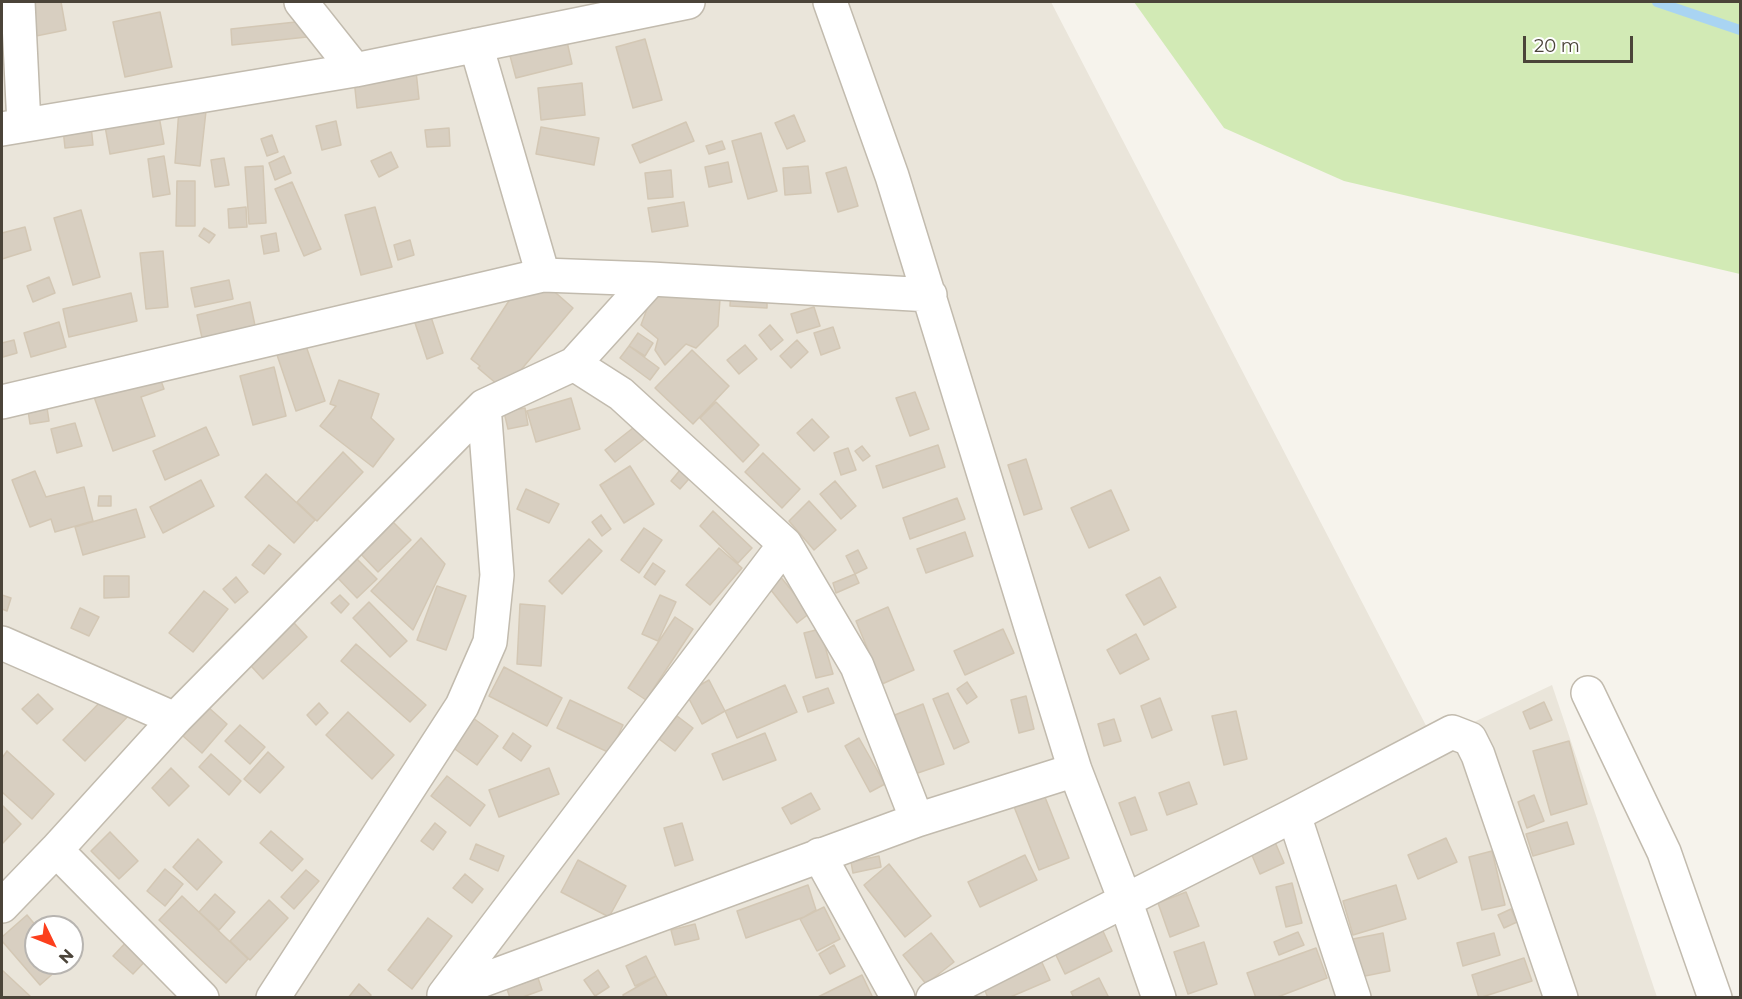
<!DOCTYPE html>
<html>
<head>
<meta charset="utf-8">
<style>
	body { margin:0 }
	#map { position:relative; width:1742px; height:999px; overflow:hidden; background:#f6f3ec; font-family:Montserrat,sans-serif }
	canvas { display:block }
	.frame { position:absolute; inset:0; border:3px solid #4b4439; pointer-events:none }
	.north { position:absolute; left:24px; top:915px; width:60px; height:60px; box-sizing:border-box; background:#fff; border:2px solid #b7b4b0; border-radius:50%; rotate:133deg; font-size:16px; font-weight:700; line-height:24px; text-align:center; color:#4b4439 }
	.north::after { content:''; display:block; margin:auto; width:21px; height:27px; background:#fc3f1d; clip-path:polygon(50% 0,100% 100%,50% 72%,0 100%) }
	.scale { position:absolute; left:1523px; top:36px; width:110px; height:27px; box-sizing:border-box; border:3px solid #4b4439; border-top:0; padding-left:8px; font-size:18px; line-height:21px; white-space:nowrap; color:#4b4439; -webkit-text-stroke:4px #fff; paint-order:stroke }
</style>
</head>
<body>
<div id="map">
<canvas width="1742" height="999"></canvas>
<div class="frame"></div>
<div class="north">N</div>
<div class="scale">20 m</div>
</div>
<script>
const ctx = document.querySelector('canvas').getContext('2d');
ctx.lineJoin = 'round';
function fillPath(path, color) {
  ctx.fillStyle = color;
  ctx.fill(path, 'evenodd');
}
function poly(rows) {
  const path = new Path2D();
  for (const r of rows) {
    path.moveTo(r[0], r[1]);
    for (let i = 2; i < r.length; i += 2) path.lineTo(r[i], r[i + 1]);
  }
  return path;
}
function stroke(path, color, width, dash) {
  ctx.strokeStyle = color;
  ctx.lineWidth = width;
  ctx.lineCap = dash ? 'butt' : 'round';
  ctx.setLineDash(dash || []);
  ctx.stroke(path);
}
fillPath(poly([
	[2,2,1051,2,1434,741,1552,685,1657,997,2,998],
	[36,927,72,927,72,963,36,963]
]), '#eae5da');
fillPath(poly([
	[1134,2,1740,2,1740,274,1344,181,1224,128]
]), '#d2eab5');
stroke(poly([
	[1657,2,1740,30]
]), '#a9d4f2', 10);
const building = poly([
	[25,2,61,2,66,30,31,37,25,2],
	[160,12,172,67,125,77,113,22,160,12],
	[305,21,307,37,232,45,231,29,305,21],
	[566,37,572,64,516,78,509,52,566,37],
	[645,39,662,100,633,108,616,47,645,39],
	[416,71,419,99,357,108,354,79,416,71],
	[582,83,585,115,541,120,538,88,582,83],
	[157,105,164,144,110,154,103,115,157,105],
	[179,109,206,111,200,166,175,163,179,109],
	[794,115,805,141,787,149,775,123,794,115],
	[336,121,341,145,322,150,316,126,336,121],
	[686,122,694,141,640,163,632,145,686,122],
	[91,126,93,145,65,148,63,129,91,126],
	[541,127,599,138,594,165,536,154,541,127],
	[449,128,450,146,427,147,425,130,449,128],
	[761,133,777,191,748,199,732,141,761,133],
	[272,135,278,152,267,156,261,139,272,135],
	[722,141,725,149,709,154,706,146,722,141],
	[391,152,398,167,379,177,371,161,391,152],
	[164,156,170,194,153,197,148,159,164,156],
	[284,156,291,173,275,180,269,163,284,156],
	[224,158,229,185,215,187,211,160,224,158],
	[728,162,732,182,709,187,705,167,728,162],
	[263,166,266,223,249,224,245,167,263,166],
	[808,166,811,193,785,195,783,168,808,166],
	[846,167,858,206,838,212,826,173,846,167],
	[671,170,673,197,648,199,645,173,671,170],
	[177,181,195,181,195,226,176,226,177,181],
	[292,182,321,249,304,256,275,189,292,182],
	[684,202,688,226,652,232,648,208,684,202],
	[246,207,247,227,229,228,228,209,246,207],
	[375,207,392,267,361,275,345,215,375,207],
	[81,210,100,277,73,285,54,218,81,210],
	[25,227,31,250,2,259,2,233,25,227],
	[204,228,215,235,209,243,199,236,204,228],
	[276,233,279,251,264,254,261,236,276,233],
	[410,240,414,255,398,260,394,245,410,240],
	[163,251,168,307,146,309,140,253,163,251],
	[49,277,55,293,33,302,27,286,49,277],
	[229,280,233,299,195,307,191,288,229,280],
	[657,282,721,286,718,326,696,348,686,344,665,365,655,350,658,339,641,325,657,282],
	[548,286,573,308,504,390,478,368,480,366,471,359,518,287,548,286],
	[731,287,767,288,767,308,730,306,731,287],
	[131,293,137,321,69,337,63,309,131,293],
	[250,302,257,335,204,347,197,315,250,302],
	[814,307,820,326,797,333,791,314,814,307],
	[431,317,443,353,427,359,415,323,431,317],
	[59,322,66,347,31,357,24,333,59,322],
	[770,325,783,340,771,350,759,335,770,325],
	[833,327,840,348,821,355,814,333,833,327],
	[638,333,653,343,645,356,629,346,638,333],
	[14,340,17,353,3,357,2,343,14,340],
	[797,340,808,352,791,368,780,356,797,340],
	[305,343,325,401,296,411,276,352,305,343],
	[745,345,757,359,739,374,727,360,745,345],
	[629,346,659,368,650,380,620,358,629,346],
	[692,350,729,386,693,424,655,388,692,350],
	[156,367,164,389,141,397,155,436,113,451,92,391,156,367],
	[274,367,286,416,253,425,240,376,274,367],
	[339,380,379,394,371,418,394,439,373,467,320,426,336,406,330,404,339,380],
	[915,392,929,429,910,436,896,398,915,392],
	[571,398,580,429,536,442,527,411,571,398],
	[46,401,49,421,30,424,27,404,46,401],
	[716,402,759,445,743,462,700,418,716,402],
	[525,408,528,425,508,429,504,412,525,408],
	[812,419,829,437,814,451,797,433,812,419],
	[75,423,82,446,57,453,51,429,75,423],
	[638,424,647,437,615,462,605,450,638,424],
	[206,427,219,455,165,480,153,451,206,427],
	[938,445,945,467,883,488,876,466,938,445],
	[862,446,870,456,863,461,855,451,862,446],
	[848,448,856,470,841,475,834,453,848,448],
	[343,452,363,472,317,521,297,502,343,452],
	[763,453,800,489,782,508,745,472,763,453],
	[1026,459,1042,509,1024,515,1008,465,1026,459],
	[685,464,695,472,680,489,671,481,685,464],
	[630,466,654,504,624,523,600,485,630,466],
	[35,471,46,497,84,487,93,521,55,532,51,519,30,527,12,480,35,471],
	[266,474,315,520,294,543,245,497,266,474],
	[201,480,214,506,163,533,150,507,201,480],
	[835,481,856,506,841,519,820,494,835,481],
	[526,489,559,504,549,523,517,509,526,489],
	[1111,490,1129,530,1089,548,1071,508,1111,490],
	[99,496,111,496,111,506,98,506,99,496],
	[957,498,965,519,910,539,903,518,957,498],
	[809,501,836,530,814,550,789,521,809,501],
	[136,509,145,537,83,555,75,527,136,509],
	[713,511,752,548,738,563,700,526,713,511],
	[601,515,611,529,602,536,592,522,601,515],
	[389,518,411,540,378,572,357,550,389,518],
	[644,528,662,540,639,573,621,560,644,528],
	[965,532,973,556,926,573,917,549,965,532],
	[421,538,445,564,413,630,371,591,421,538],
	[589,539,602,551,562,594,549,581,589,539],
	[269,545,281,554,264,574,252,565,269,545],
	[719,548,742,568,710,605,686,585,719,548],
	[858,550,867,568,855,574,846,556,858,550],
	[352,554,377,579,357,598,333,573,352,554],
	[653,563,665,571,655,585,644,577,653,563],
	[775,570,810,613,797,623,763,580,775,570],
	[855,574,859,583,836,593,833,583,855,574],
	[104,576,129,576,129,597,104,598,104,576],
	[236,577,248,592,235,603,223,589,236,577],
	[1160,577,1176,607,1144,625,1126,595,1160,577],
	[437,586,466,596,446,650,417,640,437,586],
	[204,591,228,609,193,652,169,633,204,591],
	[2,595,11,598,7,611,2,609,2,595],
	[340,595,349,604,341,613,331,603,340,595],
	[660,595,676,602,658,641,642,634,660,595],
	[369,602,407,641,390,657,353,618,369,602],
	[520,604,545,606,541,666,517,664,520,604],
	[888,607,914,670,882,684,856,621,888,607],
	[80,608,99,617,89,636,71,628,80,608],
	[284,612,307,637,263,679,240,654,284,612],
	[675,617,693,629,646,700,628,688,675,617],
	[820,629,833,674,816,678,804,633,820,629],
	[1003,629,1014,653,965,675,954,651,1003,629],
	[1136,634,1149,659,1120,674,1107,650,1136,634],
	[356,644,426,705,410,722,341,661,356,644],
	[504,667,562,698,547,726,489,696,504,667],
	[709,680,725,711,702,724,686,693,709,680],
	[967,682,977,697,967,704,957,689,967,682],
	[785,685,797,712,737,738,725,711,785,685],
	[828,688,834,703,808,712,803,697,828,688],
	[111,691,132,712,85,761,63,740,111,691],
	[948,693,969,742,954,749,933,699,948,693],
	[38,694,53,709,37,724,22,709,38,694],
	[1026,696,1034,729,1019,733,1011,700,1026,696],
	[1160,698,1172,730,1152,738,1141,706,1160,698],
	[570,700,623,725,610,753,557,728,570,700],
	[1544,702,1552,720,1530,729,1523,712,1544,702],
	[319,703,328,713,316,725,307,715,319,703],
	[923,704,944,764,912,775,892,716,923,704],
	[208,707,227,724,202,753,183,736,208,707],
	[1236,711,1247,759,1224,765,1212,716,1236,711],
	[348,712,394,755,372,779,326,735,348,712],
	[677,716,693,728,675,751,659,739,677,716],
	[473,718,498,736,477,765,452,747,473,718],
	[1114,719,1121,741,1104,746,1098,724,1114,719],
	[240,725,265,747,250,764,225,741,240,725],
	[513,733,531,746,521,761,503,748,513,733],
	[765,733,776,760,723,780,712,754,765,733],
	[859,738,885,784,870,792,845,746,859,738],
	[1569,741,1587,804,1551,815,1533,751,1569,741],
	[7,751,54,794,32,819,2,792,2,758,7,751],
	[268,752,284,767,260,793,244,779,268,752],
	[211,754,241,781,229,795,199,767,211,754],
	[171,768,189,786,169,806,152,788,171,768],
	[549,768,559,794,499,817,489,790,549,768],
	[447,776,485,805,470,826,431,796,447,776],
	[1189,782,1197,804,1167,815,1159,793,1189,782],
	[1041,787,1069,858,1039,870,1011,799,1041,787],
	[811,793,820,809,791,824,782,808,811,793],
	[1534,795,1544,821,1527,828,1518,802,1534,795],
	[1135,797,1147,830,1131,835,1119,803,1135,797],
	[2,805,21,824,2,844,2,805],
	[1567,822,1574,844,1533,856,1526,834,1567,822],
	[435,823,446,832,433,850,421,841,435,823],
	[682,823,693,860,675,866,664,828,682,823],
	[271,831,303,859,292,871,260,843,271,831],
	[110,832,138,861,119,879,91,851,110,832],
	[1446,838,1457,862,1418,879,1408,855,1446,838],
	[198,839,222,862,197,890,173,867,198,839],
	[1275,842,1284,863,1260,874,1251,853,1275,842],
	[476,844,504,856,498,871,470,859,476,844],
	[1492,851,1505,905,1482,910,1469,857,1492,851],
	[1025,855,1037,880,980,907,968,882,1025,855],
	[879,856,881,867,853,873,851,862,879,856],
	[578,860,626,886,609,917,561,892,578,860],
	[889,864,931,916,905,937,864,885,889,864],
	[165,869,183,884,165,906,147,891,165,869],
	[306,870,319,881,294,909,281,897,306,870],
	[465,874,483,889,472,903,453,888,465,874],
	[1292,883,1302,923,1286,927,1276,887,1292,883],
	[808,885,816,910,804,917,746,938,737,911,808,885],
	[1396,885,1406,919,1353,935,1343,901,1396,885],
	[1186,892,1199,926,1170,937,1158,903,1186,892],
	[215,894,235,912,219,930,199,912,215,894],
	[182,896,248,959,226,983,159,920,182,896],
	[269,900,288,918,250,960,230,941,269,900],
	[824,907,840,939,817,951,800,919,824,907],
	[1511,909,1517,922,1504,928,1498,915,1511,909],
	[27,915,37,927,36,963,65,963,40,985,2,941,2,937,27,915],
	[428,918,452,936,412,989,388,970,428,918],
	[695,924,699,939,675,945,671,930,695,924],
	[1102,929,1112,951,1065,974,1054,951,1102,929],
	[1298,932,1304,945,1279,955,1274,942,1298,932],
	[931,933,954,962,926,984,903,955,931,933],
	[1383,933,1390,971,1360,977,1353,939,1383,933],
	[1494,933,1500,955,1463,966,1457,943,1494,933],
	[132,936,152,954,133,974,113,956,132,936],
	[1204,942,1217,984,1188,994,1174,952,1204,942],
	[834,945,845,966,830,974,819,954,834,945],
	[1316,948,1327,978,1275,998,1256,998,1247,973,1316,948],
	[646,956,656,976,635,986,626,966,646,956],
	[1039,956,1050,980,1008,998,988,998,981,981,1039,956],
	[1524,958,1532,981,1479,998,1472,975,1524,958],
	[2,970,31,997,31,998,2,998,2,970],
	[598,970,609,987,595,996,584,980,598,970],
	[862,975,873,998,816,998,862,975],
	[656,976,668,998,624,998,623,995,656,976],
	[538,978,542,990,520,998,510,998,507,989,538,978],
	[1099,978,1109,998,1074,998,1071,992,1099,978],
	[359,984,371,995,369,998,348,998,359,984]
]);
fillPath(building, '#d8cfc1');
stroke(building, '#d3c7b4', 1.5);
const minor = poly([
	[18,2,24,125],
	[301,2,355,70],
	[830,2,892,176,1075,770,1125,900,1159,998],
	[476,45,543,275],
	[2,129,355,70,688,2],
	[574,364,621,394,785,544,857,666,917,820],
	[2,402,543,275,651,279,930,295],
	[2,643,175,719],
	[1588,693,1664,852,1715,998],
	[1294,815,1354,998],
	[56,850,202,998],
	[819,855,898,998],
	[2,906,56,850,175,719,484,406,574,364,651,279],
	[445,994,917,820,1075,770],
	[444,995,785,544],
	[273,998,462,706,490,642,497,575,484,406],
	[933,998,1294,815,1452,732,1470,739,1478,755,1561,998]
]);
stroke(minor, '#c2bbae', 36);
stroke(minor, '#fff', 33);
</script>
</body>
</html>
